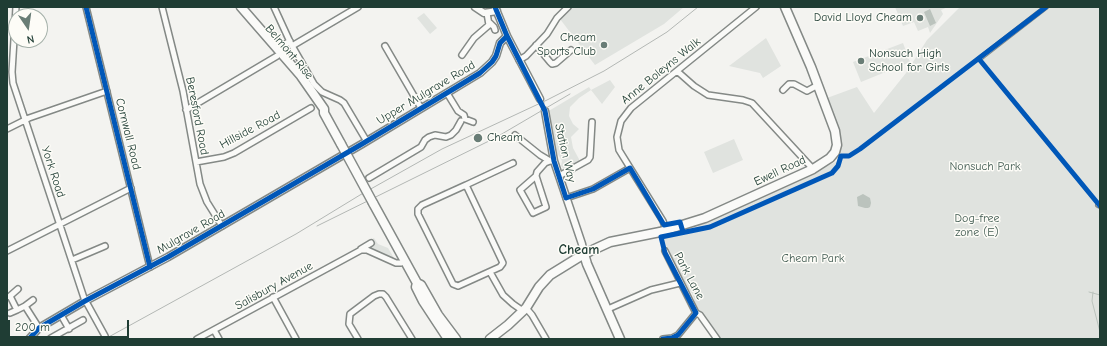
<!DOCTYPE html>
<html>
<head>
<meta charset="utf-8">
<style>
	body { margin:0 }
	#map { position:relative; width:1107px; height:346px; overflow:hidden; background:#f3f3f0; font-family:"Comic Neue",sans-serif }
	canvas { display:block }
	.frame { position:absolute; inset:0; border:8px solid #1f3d34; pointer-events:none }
	.north { position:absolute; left:8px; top:8px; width:40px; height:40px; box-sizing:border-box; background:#fdfcf7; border:1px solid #a4b0a9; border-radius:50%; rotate:167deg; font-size:11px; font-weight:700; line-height:16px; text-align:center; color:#1f3d34 }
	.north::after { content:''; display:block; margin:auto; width:14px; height:18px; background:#697d76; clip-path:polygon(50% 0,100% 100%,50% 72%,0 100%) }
	.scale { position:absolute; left:8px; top:320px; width:121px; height:18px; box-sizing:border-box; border:2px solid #1f3d34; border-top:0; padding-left:5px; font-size:12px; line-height:14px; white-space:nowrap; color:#1f3d34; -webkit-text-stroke:3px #fdfcf7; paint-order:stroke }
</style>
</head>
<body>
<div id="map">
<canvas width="1107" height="346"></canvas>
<div class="frame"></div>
<div class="north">N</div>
<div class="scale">200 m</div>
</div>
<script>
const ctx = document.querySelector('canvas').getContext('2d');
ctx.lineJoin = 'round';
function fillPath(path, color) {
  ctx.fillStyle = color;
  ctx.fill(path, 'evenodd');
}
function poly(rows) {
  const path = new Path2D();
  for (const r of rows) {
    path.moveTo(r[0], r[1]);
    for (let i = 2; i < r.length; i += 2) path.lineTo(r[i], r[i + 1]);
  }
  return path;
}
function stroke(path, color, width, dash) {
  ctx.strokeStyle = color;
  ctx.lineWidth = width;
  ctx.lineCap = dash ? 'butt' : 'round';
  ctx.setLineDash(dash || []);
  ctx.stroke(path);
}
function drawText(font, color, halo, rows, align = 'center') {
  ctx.font = font + ' "Comic Neue",sans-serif';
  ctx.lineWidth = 3;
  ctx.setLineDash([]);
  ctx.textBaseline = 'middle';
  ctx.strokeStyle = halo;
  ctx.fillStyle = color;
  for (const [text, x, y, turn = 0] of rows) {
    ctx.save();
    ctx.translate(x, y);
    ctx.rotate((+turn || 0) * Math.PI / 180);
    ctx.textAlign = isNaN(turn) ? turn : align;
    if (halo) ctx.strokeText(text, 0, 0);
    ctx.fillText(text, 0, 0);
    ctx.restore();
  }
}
fillPath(poly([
	[571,7,684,7,664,24,595,65,560,19],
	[895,7,948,7,941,10,943,14,930,33,928,27,918,31,914,22,903,26],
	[960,7,1100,7,1100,339,718,339,697,308,692,293,687,289,676,271,663,238,701,223,840,160,840,135,827,98,857,87,874,113,906,73,927,40],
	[424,13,437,28,430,34,417,18],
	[766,38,781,66,763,78,760,73,729,66],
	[903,43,910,62,861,82,853,62],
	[610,80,615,87,602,104,591,90,579,98,570,107,569,116,573,124,579,129,571,137,573,148,580,161,565,170,561,166,562,161,557,153,550,116,547,112,589,87,591,90],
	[734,139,743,160,713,173,704,152],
	[374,238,378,244,388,248,394,258,370,248,373,244,370,240]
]), '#e0e3df');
fillPath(poly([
	[930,9,936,23,930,26,924,12],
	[863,194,870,198,871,203,870,207,868,208,865,208,858,206,857,197]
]), '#bbc3bd');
stroke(poly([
	[1089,292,1100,295],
	[1093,292,1092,301,1100,332]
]), '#bbc3bd', 1);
stroke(poly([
	[540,99,545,111]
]), '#c9cfca', 6, [6, 3]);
const pedestrian = poly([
	[979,59,1046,7],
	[1098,205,1100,206]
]);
const minor = poly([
	[16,7,12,72,13,83,84,298,105,336],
	[86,7,150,267],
	[162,7,183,91,200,184,207,202,222,226],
	[274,7,291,44,314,84,322,92,340,100,344,103,366,140],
	[490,23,494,27,495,30],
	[536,45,550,62,552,64,556,63,571,50],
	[292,46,358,7],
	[385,46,421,108],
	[277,49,290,41],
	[462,55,474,38,489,25,487,13],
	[519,60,526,56,547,34,557,18,568,7],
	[677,71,694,86,708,95,743,100,752,103,813,169],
	[783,90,789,84,794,84,807,91,818,85],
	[447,93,458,111,464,115,465,119,473,122],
	[186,110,277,56],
	[7,129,29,118,107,91],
	[515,135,540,155,550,161],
	[196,162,224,157,234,153,311,108],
	[536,176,546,207,533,213,520,190,536,176,537,172,545,163,550,161,554,161],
	[559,176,588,160,590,157,592,122],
	[369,178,421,147,425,140,429,137,435,135,446,137,451,135,456,130,461,121],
	[466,185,503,263,500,267,458,286,453,284,418,214,418,209,422,205,466,185],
	[466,185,513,163],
	[566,198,593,189,630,168],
	[666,230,663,221,619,150,617,137,621,121,631,108,756,7],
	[361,249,371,243],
	[7,251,131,188],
	[72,260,105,246],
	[490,272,503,295,513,304,523,311],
	[10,296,18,289],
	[7,297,10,296,17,310,25,306,39,328],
	[273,297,296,339],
	[25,306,33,300],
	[526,308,532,315,546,339],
	[608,309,651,290,680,283],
	[10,313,17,310],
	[696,313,700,315,717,339],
	[61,315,69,329],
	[214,330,219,339],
	[51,338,83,320],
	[197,339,361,250,367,250,396,263,401,263,405,261],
	[358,339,349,324,350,314,374,296,379,294,383,294,386,297,412,339],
	[663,339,672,338,678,335,696,313,665,251]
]);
const tertiary = poly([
	[475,7,484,13,497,11],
	[495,7,507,36,540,99],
	[545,111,554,161,582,244,584,254],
	[29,339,39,328,85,301,168,257,362,144,480,73,492,62,496,56,500,43,507,36]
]);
const primary = poly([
	[584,254,587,264,620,339]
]);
const trunk = poly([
	[241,7,301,76,324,109,324,113,341,144],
	[373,203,417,283,416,287,423,301,448,339],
	[417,283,421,285,438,315,456,339],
	[490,339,508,325,526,308,539,287,550,275,584,254,610,242,660,232,705,218,813,169,830,158,835,152,837,145,835,131,811,67,785,7]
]);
stroke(pedestrian, '#848986', 6);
stroke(minor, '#848986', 8);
stroke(tertiary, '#848986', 9);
stroke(primary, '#848986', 11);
stroke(trunk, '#848986', 11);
stroke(pedestrian, '#fafaf8', 3.5);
stroke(minor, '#fafaf8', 5);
stroke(tertiary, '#fafaf8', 6);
stroke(primary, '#fafaf8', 8);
stroke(trunk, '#fafaf8', 8);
stroke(poly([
	[317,226,495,138,570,94],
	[105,339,296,234,360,195,442,149,547,100,604,71,667,32,698,7]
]), '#b3b7b4', 1);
const trunkBridge = poly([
	[341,144,373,203]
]);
stroke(trunkBridge, '#848986', 11, []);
stroke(trunkBridge, '#fafaf8', 8);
stroke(poly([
	[86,7,150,267],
	[495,7,507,36,545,111,554,161,566,198,593,189,630,168,664,225,680,222,683,232],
	[979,59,1100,206],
	[29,339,39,328,85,301,168,257,362,144,480,73,492,62,496,56,500,43,507,36],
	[663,339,672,338,678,335,696,313,665,253,661,237,710,227,832,173,838,166,841,156,849,156,860,149,1046,7]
]), '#0057b8', 5);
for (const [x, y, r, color] of [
	[920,18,4,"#697d76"],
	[604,45,4,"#697d76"],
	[861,61,4,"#697d76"],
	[478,138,5,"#697d76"]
]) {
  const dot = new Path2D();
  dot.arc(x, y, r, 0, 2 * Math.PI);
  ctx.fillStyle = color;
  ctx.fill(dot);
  stroke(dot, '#fdfcf7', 1.5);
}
drawText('12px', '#1f3d34', '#fdfcf7', [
	["David Lloyd Cheam",912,18],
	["Cheam",596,38],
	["Sports Club",596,52],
	["Nonsuch High",869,54,"left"],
	["School for Girls",869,68,"left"],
	["Cheam",487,138,"left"]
], 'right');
drawText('12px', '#1f3d34', '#fdfcf7', [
	["Belmont Rise",289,52,50],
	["Anne Boleyns Walk",661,71,-39],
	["Upper Mulgrave Road",426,93,-31],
	["Beresford Road",197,116,79],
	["Hillside Road",250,130,-28],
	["Cornwall Road",128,134,76],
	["Station Way",565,153,77],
	["Ewell Road",780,171,-25],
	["York Road",53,172,72],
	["Mulgrave Road",191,232,-30],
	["Park Lane",689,276,62],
	["Salisbury Avenue",274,286,-29]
]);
drawText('12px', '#435c53', '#fdfcf7', [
	["Nonsuch Park",985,167],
	["Dog-free",977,219],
	["zone (E)",977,233],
	["Cheam Park",813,259]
]);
drawText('bold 14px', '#1f3d34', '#fdfcf7', [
	["Cheam",579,250]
]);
</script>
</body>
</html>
